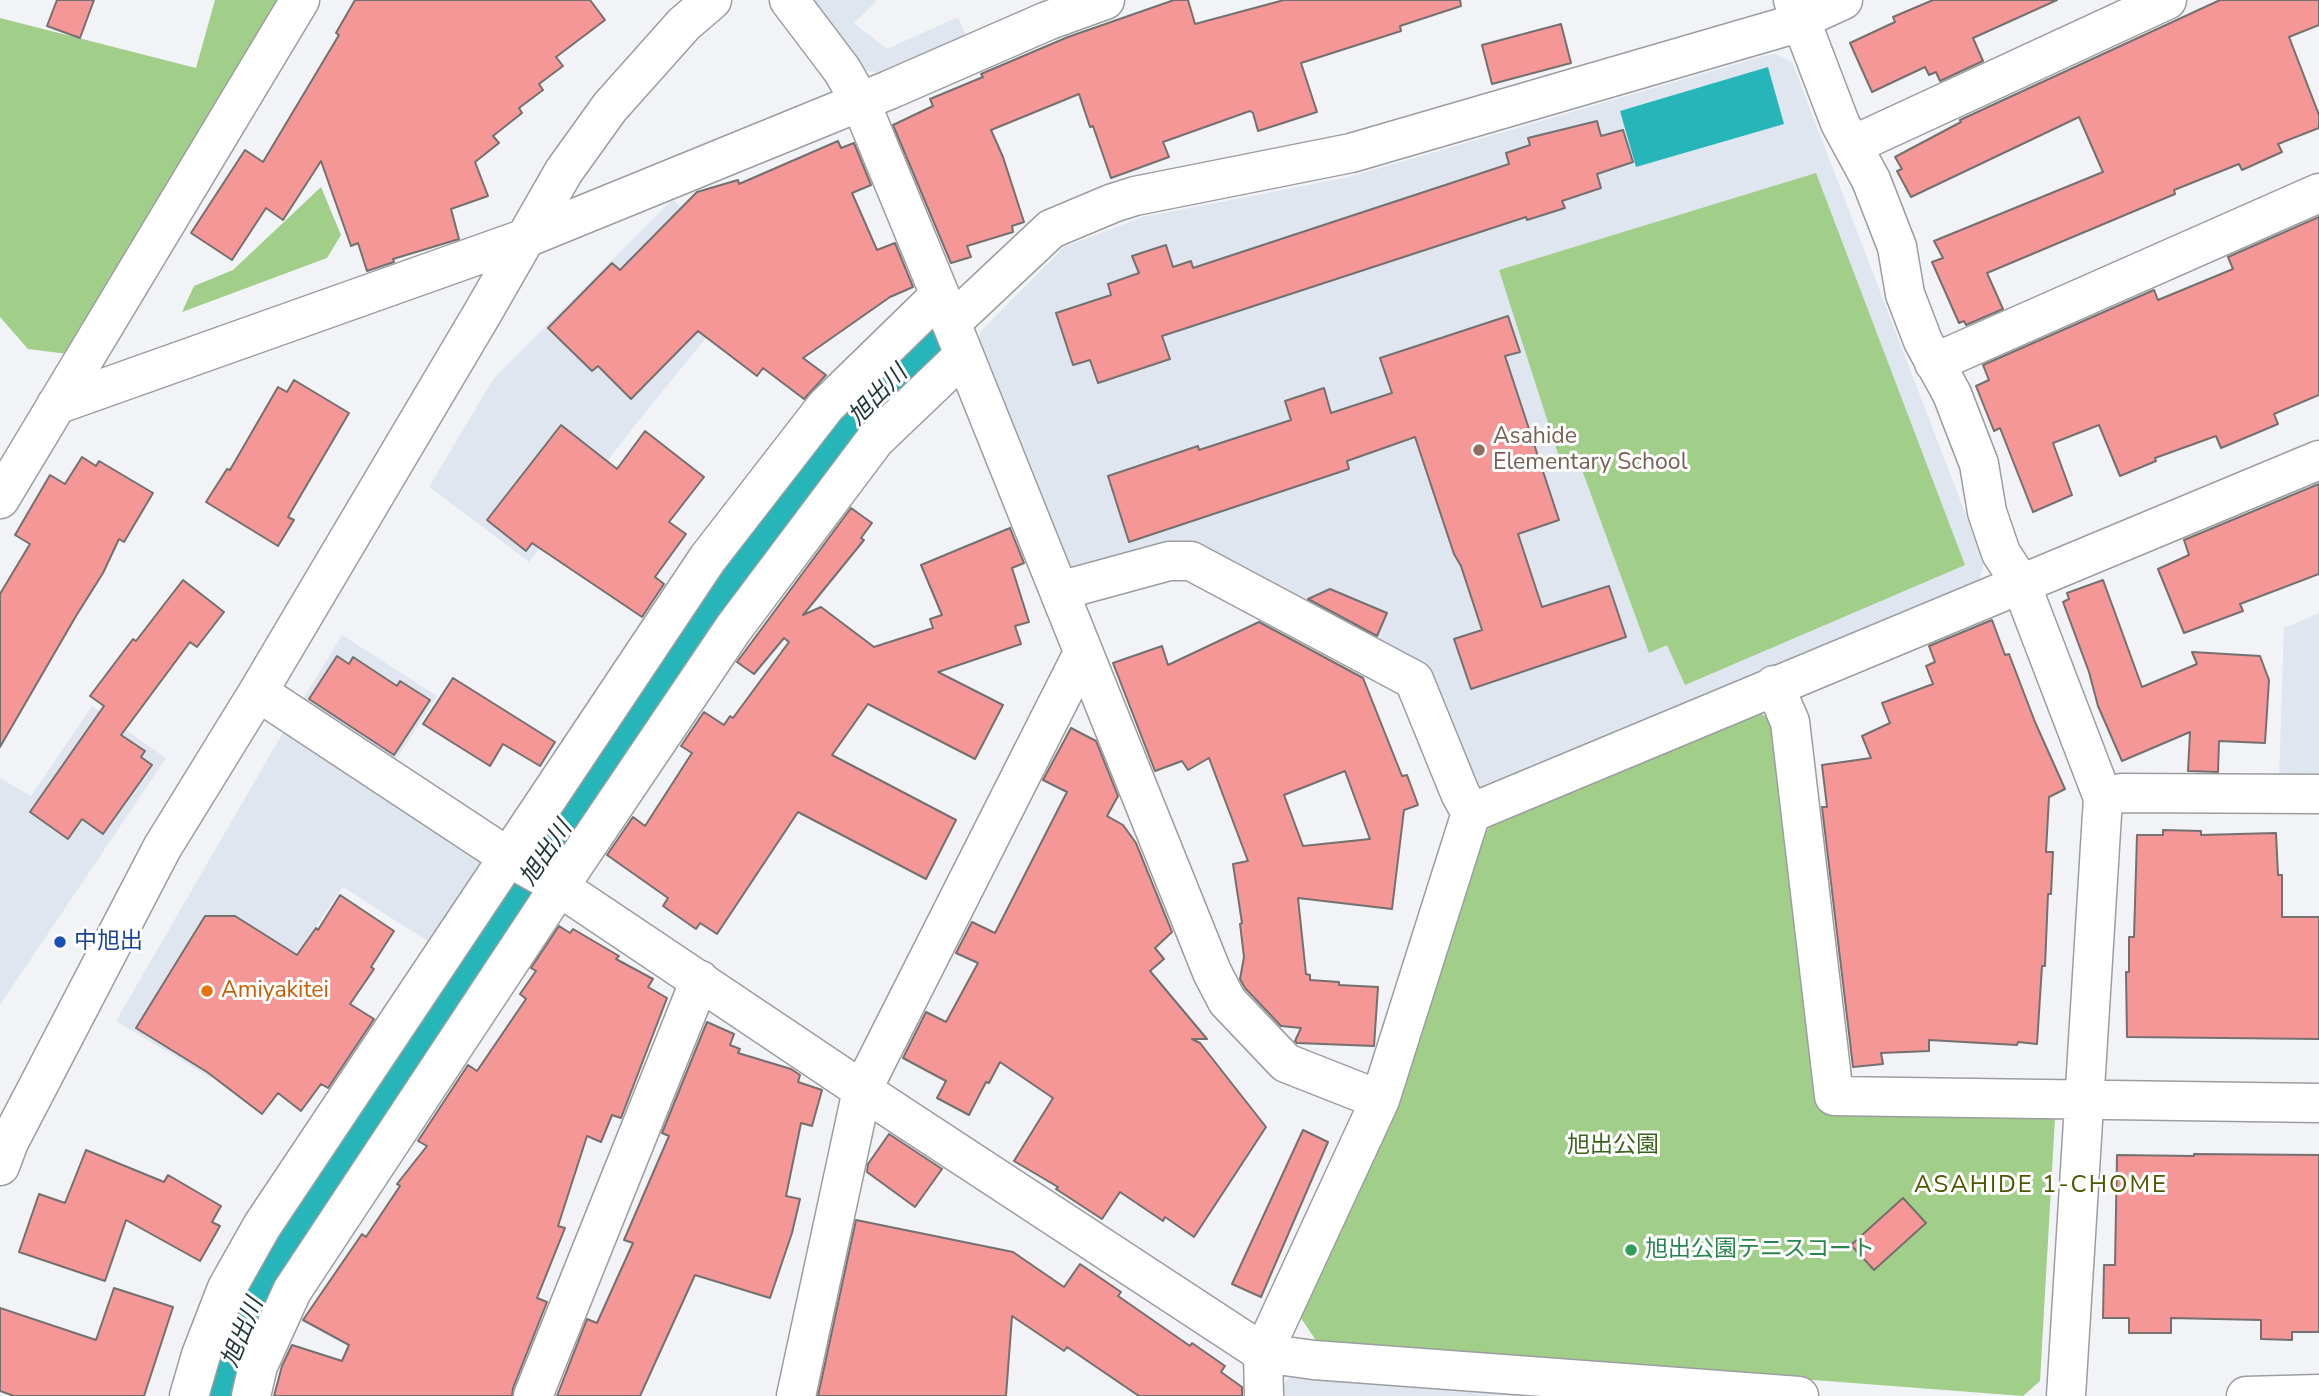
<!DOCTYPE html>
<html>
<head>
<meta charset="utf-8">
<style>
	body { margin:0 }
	canvas { display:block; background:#f1f3f6 }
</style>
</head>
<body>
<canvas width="2319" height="1396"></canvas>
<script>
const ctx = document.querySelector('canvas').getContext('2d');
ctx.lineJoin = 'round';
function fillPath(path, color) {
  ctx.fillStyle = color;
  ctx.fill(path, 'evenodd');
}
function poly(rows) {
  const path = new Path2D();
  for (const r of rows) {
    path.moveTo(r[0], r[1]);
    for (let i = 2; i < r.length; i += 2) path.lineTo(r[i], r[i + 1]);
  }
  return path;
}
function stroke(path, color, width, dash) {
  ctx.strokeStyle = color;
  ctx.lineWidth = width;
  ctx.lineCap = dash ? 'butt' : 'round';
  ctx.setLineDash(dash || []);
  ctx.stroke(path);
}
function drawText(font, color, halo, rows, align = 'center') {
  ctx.font = font + ' "Nunito Sans","Noto Sans JP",sans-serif';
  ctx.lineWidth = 6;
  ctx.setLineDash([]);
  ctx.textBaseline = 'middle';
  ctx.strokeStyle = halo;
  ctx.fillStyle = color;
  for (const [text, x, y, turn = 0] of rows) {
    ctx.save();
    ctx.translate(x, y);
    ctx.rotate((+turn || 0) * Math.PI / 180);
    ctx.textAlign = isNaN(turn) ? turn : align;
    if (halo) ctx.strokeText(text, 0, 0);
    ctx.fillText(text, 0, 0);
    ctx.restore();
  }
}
fillPath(poly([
	[809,0,874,0,876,2,854,23,887,49,958,17,966,36,880,73,862,70],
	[1774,53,1792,62,1984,562,1979,583,1485,793,1465,785,1421,673,1193,552,1081,576,1064,569,978,349,980,332,1064,247,1143,217,1349,177],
	[673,199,752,281,636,424,529,562,429,487,494,378],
	[2319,613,2319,780,2279,779,2284,628],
	[342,635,437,696,395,761,303,699],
	[92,706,166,758,0,1005,0,778,31,796],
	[285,729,480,855,484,872,435,946,343,887,211,1078,116,1021],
	[1293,1373,1599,1396,1280,1396,1279,1390]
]), '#e0e6f0');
fillPath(poly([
	[215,0,282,0,68,354,28,349,0,317,0,18,196,68],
	[1816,173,1965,565,1685,685,1667,645,1649,653,1578,459,1561,463,1499,270],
	[321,187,341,235,327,258,182,312,194,286,233,270],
	[1757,711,1783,728,1827,1106,2055,1118,2040,1381,2023,1396,1317,1342,1299,1315,1481,837,1495,821]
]), '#a1cf89');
fillPath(poly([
	[1768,67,1784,124,1636,167,1620,111]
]), '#26b6b9');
stroke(poly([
	[220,1396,252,1307,277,1261,704,617,851,424,927,348]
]), '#26b6b9', 68);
const building = poly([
	[57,0,94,0,80,38,47,26,57,0],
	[355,0,590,0,605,20,556,57,563,66,539,84,543,90,519,108,522,113,493,136,499,143,475,162,488,196,451,209,459,239,393,259,394,262,367,271,358,243,351,246,321,161,283,220,266,208,232,260,191,233,245,150,263,162,339,35,336,33,355,0],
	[1174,0,1188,0,1195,24,1284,0,1460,0,1461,6,1400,26,1401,31,1301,63,1317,112,1258,131,1253,113,1250,111,1163,142,1169,157,1111,178,1093,126,1090,127,1079,94,991,130,1003,157,1024,222,1012,226,1013,232,967,246,971,257,951,263,893,125,933,106,930,99,983,77,981,74,1068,37,1174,0],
	[1933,0,2057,0,1973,38,1983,61,1940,81,1936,72,1929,75,1925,67,1872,92,1850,43,1895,22,1893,17,1933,0],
	[2220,0,2319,0,2319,25,2289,37,2319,115,2319,128,2278,144,2282,152,2242,170,2239,164,2174,190,2175,194,1987,273,2003,309,1966,325,1964,321,1959,323,1932,262,1943,258,1934,241,2103,172,2079,117,1911,197,1897,171,1902,169,1895,157,1961,122,1960,120,2220,0],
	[1561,24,1571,63,1492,84,1482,45,1561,24],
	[1597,121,1601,136,1623,130,1633,162,1597,174,1601,188,1562,201,1565,208,1527,220,1526,217,1162,336,1170,359,1098,383,1090,360,1073,365,1056,313,1111,295,1108,284,1139,273,1132,256,1166,245,1173,267,1191,261,1193,268,1509,164,1506,153,1530,145,1528,138,1597,121],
	[838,141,841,148,854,143,871,185,852,193,877,250,895,243,913,287,890,297,803,358,826,375,804,399,763,368,757,376,698,331,631,399,598,366,592,371,548,328,612,263,620,270,697,192,738,180,739,184,838,141],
	[2319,217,2319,395,2274,414,2278,424,2221,448,2216,436,2155,458,2156,461,2120,476,2099,425,2053,443,2072,495,2033,512,2000,428,1994,431,1976,386,1989,380,1983,365,2154,290,2158,300,2233,269,2228,257,2319,217],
	[1508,316,1520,352,1505,356,1559,520,1518,534,1542,607,1609,586,1626,637,1471,689,1454,639,1482,630,1461,566,1454,554,1415,437,1347,461,1349,469,1129,542,1108,476,1198,446,1199,450,1291,420,1285,401,1324,388,1331,413,1392,393,1380,358,1508,316],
	[294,380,349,413,288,517,294,520,278,546,206,502,227,469,230,470,278,387,287,392,294,380],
	[561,425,617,469,645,431,704,477,669,522,686,534,655,577,664,584,642,617,532,543,526,551,487,520,561,425],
	[82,457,96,466,99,461,153,493,124,542,119,539,103,573,76,616,0,747,0,594,30,544,15,535,50,475,65,484,82,457],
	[2319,484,2319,574,2240,604,2243,611,2184,633,2158,569,2189,555,2184,540,2319,484],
	[851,508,872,523,861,538,864,540,803,615,821,607,874,647,933,628,930,619,942,615,921,565,1010,528,1024,563,1012,568,1029,622,1015,626,1021,644,938,672,1003,705,975,759,868,704,832,755,956,820,926,879,798,812,717,934,700,923,696,929,663,906,668,898,607,855,633,817,645,826,692,753,681,746,704,712,724,725,730,716,733,718,789,642,784,638,754,674,737,662,851,508],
	[183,580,224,612,197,647,190,642,121,735,145,751,141,757,152,765,103,834,82,819,68,839,30,812,104,706,90,696,133,639,136,641,183,580],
	[2103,580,2142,687,2197,664,2192,652,2260,656,2269,680,2265,743,2219,741,2218,772,2188,771,2190,732,2122,761,2098,706,2089,672,2063,602,2069,599,2067,593,2103,580],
	[1330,589,1387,613,1377,636,1308,599,1330,589],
	[1992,620,2005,655,2009,654,2035,722,2065,789,2049,797,2046,852,2053,852,2051,894,2048,894,2045,966,2042,966,2037,1044,2018,1042,2017,1045,1929,1040,1929,1051,1881,1053,1883,1064,1853,1067,1822,807,1827,807,1822,765,1871,758,1862,736,1890,723,1882,703,1933,684,1926,666,1935,662,1929,646,1992,620],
	[1259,622,1363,678,1402,776,1407,775,1418,805,1404,810,1392,909,1298,898,1306,974,1310,975,1310,980,1339,982,1339,985,1378,987,1374,1046,1297,1043,1295,1041,1301,1028,1281,1026,1245,988,1240,979,1244,957,1240,924,1242,923,1233,864,1248,861,1209,758,1188,770,1182,761,1155,771,1113,663,1162,646,1168,665,1259,622],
	[1345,771,1370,839,1303,846,1284,795,1345,771],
	[337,656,349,664,353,657,397,686,400,681,430,700,394,755,309,699,337,656],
	[453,678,555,742,540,766,503,744,490,766,423,724,453,678],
	[1071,728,1096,741,1118,796,1107,816,1123,825,1136,843,1172,932,1155,948,1164,959,1150,971,1207,1039,1192,1039,1200,1043,1266,1127,1194,1237,1165,1217,1163,1221,1120,1192,1102,1219,1056,1189,1058,1187,1014,1161,1053,1098,1000,1062,989,1083,986,1082,969,1115,937,1098,946,1081,903,1058,926,1012,946,1022,978,963,956,953,972,922,995,933,1067,792,1043,780,1071,728],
	[2163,830,2201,831,2201,835,2276,833,2278,875,2282,875,2282,917,2319,917,2319,1039,2127,1037,2126,972,2129,972,2129,937,2134,937,2137,835,2163,835,2163,830],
	[340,895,394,931,371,967,374,969,350,1004,374,1019,328,1088,321,1084,301,1111,278,1093,262,1114,207,1072,136,1028,205,916,235,916,297,955,316,928,318,930,340,895],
	[559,926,570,933,573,929,619,956,616,959,653,979,648,987,667,998,621,1118,612,1115,601,1142,587,1136,558,1226,565,1228,537,1298,547,1302,513,1388,512,1396,274,1396,282,1366,292,1345,342,1361,349,1345,303,1320,362,1234,366,1237,400,1186,397,1184,427,1146,418,1141,468,1065,477,1071,526,999,520,994,536,971,531,968,559,926],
	[707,1022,734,1034,730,1045,740,1049,738,1053,791,1069,800,1075,798,1082,822,1090,812,1126,801,1123,786,1196,800,1199,792,1233,770,1298,695,1275,640,1396,557,1396,587,1319,597,1323,633,1243,624,1240,669,1136,662,1133,707,1022],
	[1303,1130,1328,1142,1261,1297,1232,1284,1303,1130],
	[889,1134,942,1169,915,1207,867,1172,868,1164,889,1134],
	[86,1150,164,1182,168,1175,221,1206,212,1222,220,1226,200,1261,126,1220,105,1281,19,1252,39,1194,65,1203,86,1150],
	[2194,1154,2319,1155,2319,1332,2292,1332,2292,1340,2261,1339,2261,1320,2171,1318,2171,1333,2129,1333,2129,1318,2103,1318,2104,1265,2115,1265,2117,1155,2194,1156,2194,1154],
	[1903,1198,1926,1223,1874,1270,1851,1245,1903,1198],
	[856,1220,1013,1252,1064,1287,1080,1264,1121,1292,1118,1296,1190,1346,1192,1343,1225,1366,1221,1372,1242,1387,1242,1396,1139,1396,1067,1347,1064,1351,1012,1316,1006,1396,818,1396,856,1220],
	[114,1288,173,1307,144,1396,14,1396,0,1391,0,1308,96,1340,114,1288]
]);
fillPath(building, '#f59797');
stroke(building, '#747070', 2);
const minor = poly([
	[789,0,842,70,860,101,940,295,1212,972,1227,1001,1286,1063,1380,1100],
	[1793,0,1840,123,1871,180,1897,247,1905,294,1923,341,1952,394,1979,464,1987,512,2001,553,2021,584,2103,798,2066,1396],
	[1853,145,2167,0],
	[951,323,1051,229,1113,203,1135,196,1351,153,1784,27,1843,0],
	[1934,363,2319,193],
	[56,405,526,238,889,90,1047,21,1105,0],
	[0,499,300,0],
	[1059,591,1169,561,1191,561,1414,680,1460,793,1471,813],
	[1774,685,1790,722,1834,1096,2319,1103],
	[258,692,508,857,549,880,862,1090,1263,1353,1314,1360,1799,1396],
	[2103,798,2121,793,2319,794],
	[0,1166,9,1142,162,848,258,692,482,314,564,171,610,107,684,24,712,0],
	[189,1396,201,1355,227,1288,262,1226,708,558,826,406,940,295],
	[251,1396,258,1366,292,1291,559,887,733,629,875,440,964,355],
	[533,1396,700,980],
	[796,1396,862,1090,1083,653],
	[1264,1396,1263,1353,1380,1100,1471,813,2319,460],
	[2246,1396,2319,1394]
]);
stroke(minor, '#9c9da0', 41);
stroke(minor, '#fff', 38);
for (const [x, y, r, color] of [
	[1479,450,7,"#8d6e63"],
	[60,942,7,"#1a4fb4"],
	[207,991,7,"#e8710a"],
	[1631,1250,7,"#2e9e5b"]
]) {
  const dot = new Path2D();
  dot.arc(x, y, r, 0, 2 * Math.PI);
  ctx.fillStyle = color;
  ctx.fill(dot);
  stroke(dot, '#fff', 2.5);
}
drawText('23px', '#785e54', '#fff', [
	["Asahide",1493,437],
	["Elementary School",1493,463]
], 'left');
drawText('23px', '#164399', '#fff', [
	["中旭出",74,942]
], 'left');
drawText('23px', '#c56008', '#fff', [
	["Amiyakitei",221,991]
], 'left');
drawText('23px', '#38641a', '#fff', [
	["旭出公園",1613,1146]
]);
drawText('23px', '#27864d', '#fff', [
	["旭出公園テニスコート",1645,1250]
], 'left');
drawText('italic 24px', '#1f3536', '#fff', [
	["旭出川",879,396,-46],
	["旭出川",547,854,-56],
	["旭出川",244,1333,-68]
]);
ctx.letterSpacing = '2px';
drawText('24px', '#4e5600', '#fff', [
	["ASAHIDE 1-CHOME",2041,1186]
]);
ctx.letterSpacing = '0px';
</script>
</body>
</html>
